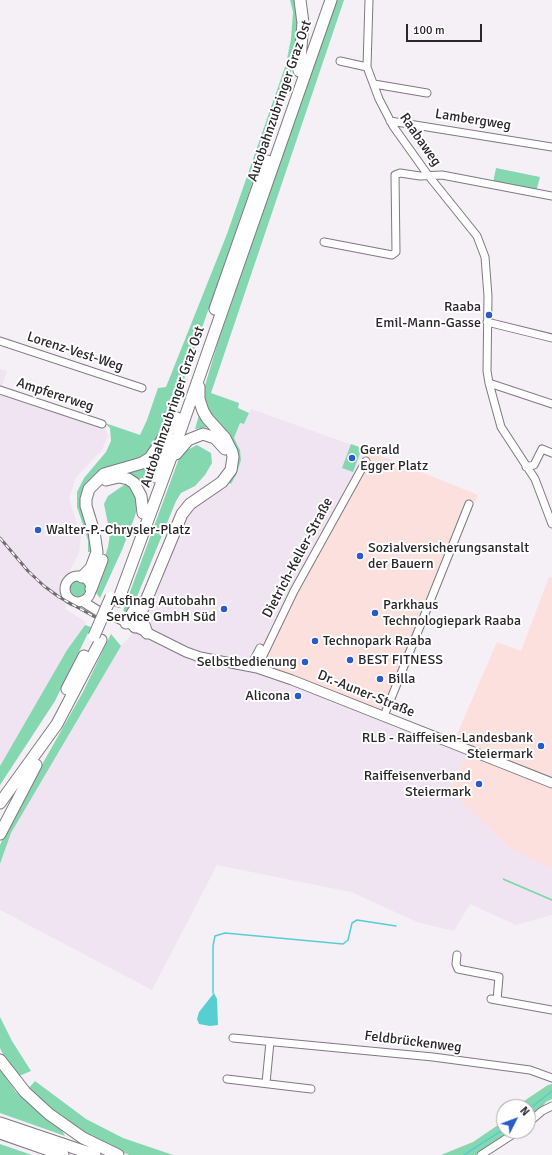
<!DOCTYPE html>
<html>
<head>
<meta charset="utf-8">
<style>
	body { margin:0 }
	#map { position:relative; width:552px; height:1155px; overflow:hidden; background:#f5eff6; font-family:Signika,sans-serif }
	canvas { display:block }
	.north { position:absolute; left:496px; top:1099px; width:40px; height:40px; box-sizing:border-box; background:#fff; border:1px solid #aaa9aa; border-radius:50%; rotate:48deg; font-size:11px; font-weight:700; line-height:16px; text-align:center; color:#2a272a }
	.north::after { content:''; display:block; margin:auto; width:14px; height:18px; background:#2a5bc9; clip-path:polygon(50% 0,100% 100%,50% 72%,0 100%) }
	.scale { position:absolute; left:406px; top:24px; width:76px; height:18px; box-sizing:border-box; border:2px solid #2a272a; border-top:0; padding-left:5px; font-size:12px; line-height:14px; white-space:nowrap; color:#2a272a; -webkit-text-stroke:3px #fff; paint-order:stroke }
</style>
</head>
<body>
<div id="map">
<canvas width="552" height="1155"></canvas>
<div class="north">N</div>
<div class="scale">100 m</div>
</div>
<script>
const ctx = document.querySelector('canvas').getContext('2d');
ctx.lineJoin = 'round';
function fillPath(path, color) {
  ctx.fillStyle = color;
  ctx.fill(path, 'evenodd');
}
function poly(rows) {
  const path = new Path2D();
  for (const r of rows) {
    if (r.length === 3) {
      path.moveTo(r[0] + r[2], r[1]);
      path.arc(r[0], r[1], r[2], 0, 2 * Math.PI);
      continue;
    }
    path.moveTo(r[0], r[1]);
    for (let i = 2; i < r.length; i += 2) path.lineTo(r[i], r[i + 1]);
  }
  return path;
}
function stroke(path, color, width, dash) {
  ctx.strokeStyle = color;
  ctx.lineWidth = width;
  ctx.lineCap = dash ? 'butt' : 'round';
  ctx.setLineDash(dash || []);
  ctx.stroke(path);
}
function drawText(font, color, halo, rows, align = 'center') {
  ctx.font = font + ' Signika,sans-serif';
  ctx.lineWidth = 4;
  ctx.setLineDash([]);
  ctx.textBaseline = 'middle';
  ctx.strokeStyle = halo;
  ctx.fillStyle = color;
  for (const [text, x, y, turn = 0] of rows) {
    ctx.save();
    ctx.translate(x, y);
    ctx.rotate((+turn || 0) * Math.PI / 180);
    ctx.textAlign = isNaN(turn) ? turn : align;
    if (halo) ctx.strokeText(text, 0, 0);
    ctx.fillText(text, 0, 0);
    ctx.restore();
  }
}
fillPath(poly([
	[369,451,478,495,441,580,390,713,251,661,279,614,343,491],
	[549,577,552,578,552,870,509,848,449,789,467,756,455,739,497,642,521,651]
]), '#fbe0de');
fillPath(poly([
	[0,369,7,371,1,389,0,388],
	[0,392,102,425,106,430,108,436,102,450,76,477,69,499,81,536,79,553,65,581,63,588,63,595,67,601,65,609,86,622,67,650,0,766],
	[251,409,369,451,343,491,279,614,251,661,455,739,467,756,449,789,509,848,552,870,552,915,516,925,470,904,454,931,417,922,351,892,217,865,152,990,0,910,0,864,11,833,121,646,146,619,188,515,196,506,231,484,237,473,241,460,240,450,234,438,240,423,244,424]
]), '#f0e4f2');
fillPath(poly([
	[290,0,297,0,299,7,294,63,177,400,167,425,150,452,139,458,103,469,92,477,85,490,93,552,88,552,88,540,77,507,77,492,84,478,106,452,111,441,110,428,105,423,140,435,147,420,158,388,166,387,227,234,286,64,291,39,293,12],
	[337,0,344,0,211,393,239,403,238,408,249,413,244,424,240,423,234,438,240,450,241,460,237,473,231,484,227,482,235,464,208,412,204,400,204,389,218,342],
	[496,168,540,177,536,192,493,183],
	[199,415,209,427,195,429],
	[351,444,362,448,353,472,342,468],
	[197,445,211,453,212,463,205,475,195,486,181,493,176,501,132,609,127,612,123,611,181,453],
	[154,459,145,487,138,479,127,472],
	[124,485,131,486,139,502,135,516,122,550,100,598,96,593,96,585,108,547,110,534,104,504,108,496],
	[79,589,9],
	[85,625,91,627,55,701,0,785,0,766,67,650],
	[111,634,121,646,11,833,0,864,0,845,13,816,83,692],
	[503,878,552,899,552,901,503,880],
	[0,1017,12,1041,31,1071,19,1076,5,1058,0,1048],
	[0,1069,16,1092,62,1130,65,1136,0,1113],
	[35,1081,86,1119,123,1138,173,1155,129,1155,102,1142,72,1125,47,1106,28,1089],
	[552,1084,552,1099,546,1102,539,1111,528,1119,528,1107,515,1107,548,1085],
	[504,1121,504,1131,514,1131,484,1151,477,1155,441,1155,473,1142],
	[0,1144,32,1155,0,1155]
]), '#85d7af');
fillPath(poly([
	[214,993,217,999,218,1025,210,1026,199,1024,197,1019,199,1012]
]), '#56ced2');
stroke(poly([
	[213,993,213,946,215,936,225,933,343,944,348,940,352,923,357,920,396,926],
	[528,1110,552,1091],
	[464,1155,504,1129]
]), '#56ced2', 1.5);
const minor = poly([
	[369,0,367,67,379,99,393,126,428,175,477,236,485,257,488,296,487,371,489,383,501,427,535,479,552,524],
	[340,61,367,67],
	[374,84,427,93],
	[390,121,552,147],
	[324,242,392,255,396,252,395,175,400,173,420,176,442,175,552,196],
	[487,322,552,338],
	[0,341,142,388],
	[489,383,552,404],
	[0,390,102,424],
	[526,467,534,465,542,449,552,453],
	[250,667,260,648],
	[257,668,294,591,366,461],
	[384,716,469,504],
	[457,955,456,964,458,969,499,977,497,1000],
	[491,999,552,1010],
	[233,1038,433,1057,530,1070,552,1078],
	[227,1079,311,1089],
	[266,1083,270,1042],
	[528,1123,542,1111,552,1106],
	[481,1155,518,1131]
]);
const major = poly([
	[78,589,13],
	[82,601,98,611],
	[118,618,186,652,200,657,257,668,292,680,552,783]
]);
const highway = poly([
	[299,71,303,23,300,0],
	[215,309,267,161],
	[176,454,188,440,203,434,215,438,225,449],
	[156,477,170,439],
	[106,480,119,477,128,479,134,483,141,496,143,513],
	[82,577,91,568,97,552,94,532,86,506,86,499,89,489,104,474,142,463,150,458,177,418],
	[91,589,102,560],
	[118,601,170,460,331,0],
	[140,614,147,633],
	[126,623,139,603],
	[135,627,182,514,190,504,222,482,231,470,233,457,232,452,225,438,207,418,203,411,199,399,199,387],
	[67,689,84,656],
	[0,803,57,724,101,640],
	[0,834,36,765],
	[0,1060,25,1092,49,1114,83,1138,118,1155],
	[0,1123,95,1155],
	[0,1133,63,1155]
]);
stroke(minor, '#7f7980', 9);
stroke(major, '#7f7980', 11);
stroke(highway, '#7f7980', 13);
stroke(minor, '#fff', 7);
stroke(major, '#fff', 9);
stroke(highway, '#fff', 11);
const rail = poly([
	[0,538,28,571,44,586,59,597,95,617]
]);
stroke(rail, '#716d71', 3);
stroke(rail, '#fff', 1.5, [4.5]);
const highwayBridge = poly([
	[94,636,111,597]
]);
stroke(highwayBridge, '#7f7980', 13, []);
stroke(highwayBridge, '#fff', 11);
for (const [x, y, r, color] of [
	[489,315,4,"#2a5bc9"],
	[352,458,4,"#2a5bc9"],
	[38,530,4,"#2a5bc9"],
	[360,556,4,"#2a5bc9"],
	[224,609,4,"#2a5bc9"],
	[375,613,4,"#2a5bc9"],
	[315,641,4,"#2a5bc9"],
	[350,660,4,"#2a5bc9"],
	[305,662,4,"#2a5bc9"],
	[380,679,4,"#2a5bc9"],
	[298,696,4,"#2a5bc9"],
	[541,746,4,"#2a5bc9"],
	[479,784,4,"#2a5bc9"]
]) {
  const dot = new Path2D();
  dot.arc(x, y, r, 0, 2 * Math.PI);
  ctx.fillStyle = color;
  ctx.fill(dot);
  stroke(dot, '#fff', 1.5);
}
drawText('14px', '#2a272a', '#fff', [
	["Autobahnzubringer Graz Ost",280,101,-71],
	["Lambergweg",473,120,9],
	["Raabaweg",420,140,55],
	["Lorenz-Vest-Weg",75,352,18],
	["Ampfererweg",55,395,18],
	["Autobahnzubringer Graz Ost",173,407,-71],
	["Dietrich-Keller-Straße",298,558,-62],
	["Dr.-Auner-Straße",366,694,22],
	["Feldbrückenweg",413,1042,7]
]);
drawText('14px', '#2a272a', '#fff', [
	["Raaba",481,307,"right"],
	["Emil-Mann-Gasse",481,323,"right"],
	["Gerald",360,450],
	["Egger Platz",360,466],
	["Walter-P.-Chrysler-Platz",46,530],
	["Sozialversicherungsanstalt",368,548],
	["der Bauern",368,564],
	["Asfinag Autobahn",216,601,"right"],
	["Service GmbH Süd",216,617,"right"],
	["Parkhaus",383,605],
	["Technologiepark Raaba",383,621],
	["Technopark Raaba",323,641],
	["BEST FITNESS",358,660],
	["Selbstbedienung",297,662,"right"],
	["Billa",388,679],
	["Alicona",290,696,"right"],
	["RLB - Raiffeisen-Landesbank",533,738,"right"],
	["Steiermark",533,754,"right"],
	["Raiffeisenverband",471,776,"right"],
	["Steiermark",471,792,"right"]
], 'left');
</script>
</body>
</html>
